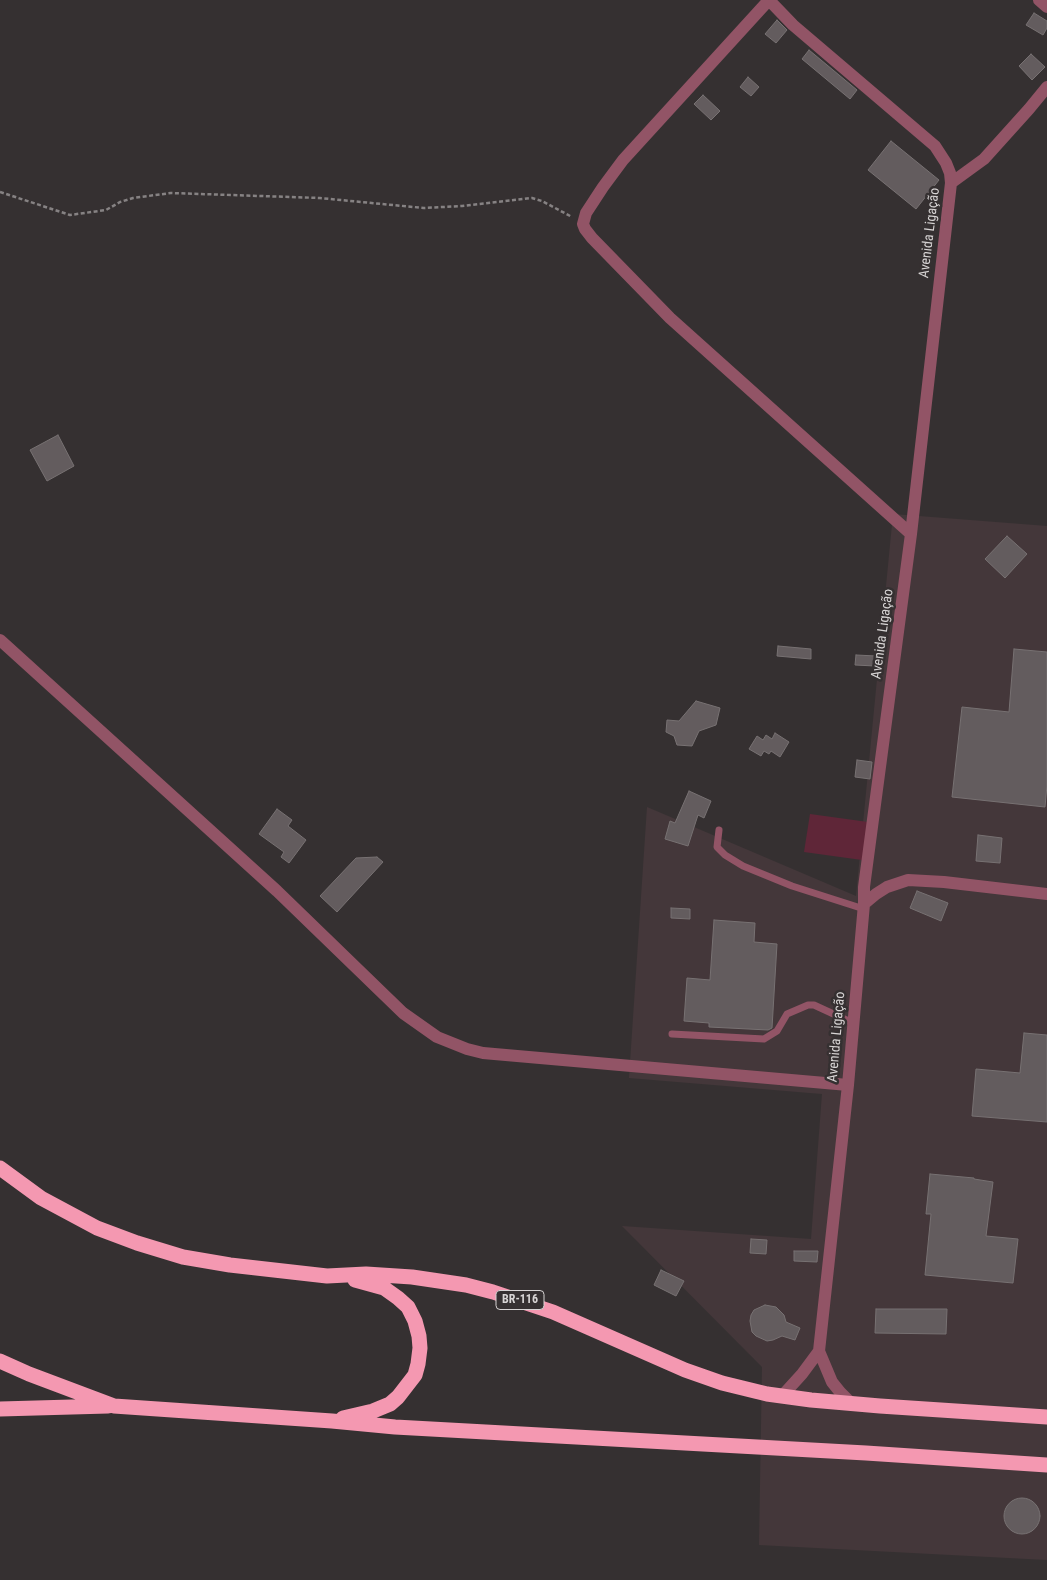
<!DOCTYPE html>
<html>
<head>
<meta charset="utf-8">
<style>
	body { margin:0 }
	canvas { display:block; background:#353031 }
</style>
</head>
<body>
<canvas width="1047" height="1580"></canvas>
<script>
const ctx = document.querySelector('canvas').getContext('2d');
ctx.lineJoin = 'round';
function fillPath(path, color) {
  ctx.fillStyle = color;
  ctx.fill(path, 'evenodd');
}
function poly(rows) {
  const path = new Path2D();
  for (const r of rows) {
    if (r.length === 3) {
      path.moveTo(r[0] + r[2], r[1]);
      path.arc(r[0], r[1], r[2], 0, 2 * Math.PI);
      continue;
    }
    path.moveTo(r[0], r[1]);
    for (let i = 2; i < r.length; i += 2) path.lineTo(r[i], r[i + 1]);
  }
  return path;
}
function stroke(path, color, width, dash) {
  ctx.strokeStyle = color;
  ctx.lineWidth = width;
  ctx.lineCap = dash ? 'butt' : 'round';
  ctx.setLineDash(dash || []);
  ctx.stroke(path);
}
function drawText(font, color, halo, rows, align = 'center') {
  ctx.font = font + ' "Roboto Condensed",sans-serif';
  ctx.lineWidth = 5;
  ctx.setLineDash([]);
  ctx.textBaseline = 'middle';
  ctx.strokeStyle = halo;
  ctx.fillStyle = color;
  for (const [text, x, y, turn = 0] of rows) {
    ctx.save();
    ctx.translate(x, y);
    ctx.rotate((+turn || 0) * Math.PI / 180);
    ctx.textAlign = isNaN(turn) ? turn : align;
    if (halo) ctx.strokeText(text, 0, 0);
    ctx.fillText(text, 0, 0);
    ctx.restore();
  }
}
fillPath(poly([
	[893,514,1047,526,1047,1560,759,1545,762,1367,622,1226,811,1239,822,1094,629,1078,647,807,856,896]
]), '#44373a');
fillPath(poly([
	[810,814,868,822,862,860,804,852]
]), '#5f2638');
const building = poly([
	[1034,13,1047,21,1047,28,1043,35,1026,25,1034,13],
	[777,20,787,30,776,43,765,34,777,20],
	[809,50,857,90,850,99,802,59,809,50],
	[1031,54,1045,67,1032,80,1019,66,1031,54],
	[748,77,759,87,751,96,740,87,748,77],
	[703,95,720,111,711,120,694,104,703,95],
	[891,141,939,180,916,209,868,170,891,141],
	[58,435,74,466,47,481,30,450,58,435],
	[1007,536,1027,554,1005,578,985,559,1007,536],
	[778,646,811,649,811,659,777,656,778,646],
	[1014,649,1047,652,1047,785,1045,807,952,797,962,707,1009,712,1014,649],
	[856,655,876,656,875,666,855,665,856,655],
	[696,701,720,708,716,725,699,731,692,746,677,745,674,736,666,732,667,720,679,721,696,701],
	[775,733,789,742,780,757,771,751,769,754,764,751,761,756,749,749,757,736,763,740,766,735,772,739,775,733],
	[857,760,872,762,870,779,855,777,857,760],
	[689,791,711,801,704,818,698,815,688,846,665,839,670,821,675,823,689,791],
	[277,809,292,820,288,826,306,840,289,863,281,857,284,852,259,834,277,809],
	[978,835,1002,838,1000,863,976,861,978,835],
	[377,857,383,862,337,912,320,896,356,858,377,857],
	[917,891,948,903,941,921,910,908,917,891],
	[671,908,690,909,690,919,671,918,671,908],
	[714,920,755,923,754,942,777,944,772,1028,768,1030,709,1027,709,1023,684,1021,687,978,710,980,714,920],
	[1024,1033,1047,1035,1047,1122,972,1116,976,1069,1020,1073,1024,1033],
	[930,1174,974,1178,974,1179,993,1182,986,1236,1018,1239,1013,1283,925,1275,931,1214,926,1214,930,1174],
	[751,1239,767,1240,766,1254,750,1253,751,1239],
	[794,1251,818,1251,817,1262,794,1261,794,1251],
	[661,1270,684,1281,676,1296,654,1285,661,1270],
	[765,1305,776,1307,784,1315,786,1322,800,1328,795,1340,782,1336,773,1340,767,1341,756,1336,752,1332,750,1321,751,1315,754,1310,765,1305],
	[876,1309,947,1309,946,1334,875,1333,876,1309],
	[1022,1516,18]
]);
fillPath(building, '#635c5e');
stroke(building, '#777172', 1);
stroke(poly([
	[0,192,70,215,106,210,120,202,133,198,171,193,320,198,424,208,462,206,532,198,542,201,572,217]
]), '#868283', 2.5, [4, 2.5]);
stroke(poly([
	[719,830,717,847,725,855,743,866,792,886,864,909],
	[672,1034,764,1039,777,1031,787,1014,808,1005,814,1005,853,1023]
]), '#925466', 7);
stroke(poly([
	[769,0,793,25,935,146,946,163,950,173,951,183,911,534,864,887,864,904,848,1085,819,1351,802,1374,782,1396],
	[769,0,623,160,603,187,586,213,583,224,585,229,592,238,670,318,911,534],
	[1039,0,1047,7],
	[951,183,984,159,1029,109,1047,87],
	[0,640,277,891,403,1013,437,1037,467,1049,483,1053,848,1085],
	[864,904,876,894,887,887,908,880,944,882,1047,894],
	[819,1351,832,1382,840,1392,851,1403]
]), '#925466', 12);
stroke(poly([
	[0,1168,41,1198,97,1228,137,1243,183,1257,230,1265,327,1276,366,1274,412,1277,466,1285,493,1292,553,1312,685,1370,722,1383,767,1394,811,1400,880,1406,1047,1417],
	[0,1361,29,1374,114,1406,332,1421,395,1427,866,1453,1047,1465],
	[0,1409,108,1406],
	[343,1418,373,1411,390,1404,398,1397,415,1375,418,1364,420,1348,419,1336,415,1321,408,1307,398,1298,384,1288,355,1280]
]), '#f498b1', 15);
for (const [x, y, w] of [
	[520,1300,48]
]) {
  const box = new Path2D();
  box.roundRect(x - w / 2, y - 9.5, w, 19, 4);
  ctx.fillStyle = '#353031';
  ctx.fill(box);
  stroke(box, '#d7d4d4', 1);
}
drawText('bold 12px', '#d7d4d4', null, [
	["BR-116",520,1300]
]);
drawText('14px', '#d7d4d4', '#353031', [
	["Avenida Ligação",930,233,-83],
	["Avenida Ligação",883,634,-82],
	["Avenida Ligação",837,1037,-85]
]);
</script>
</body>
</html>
